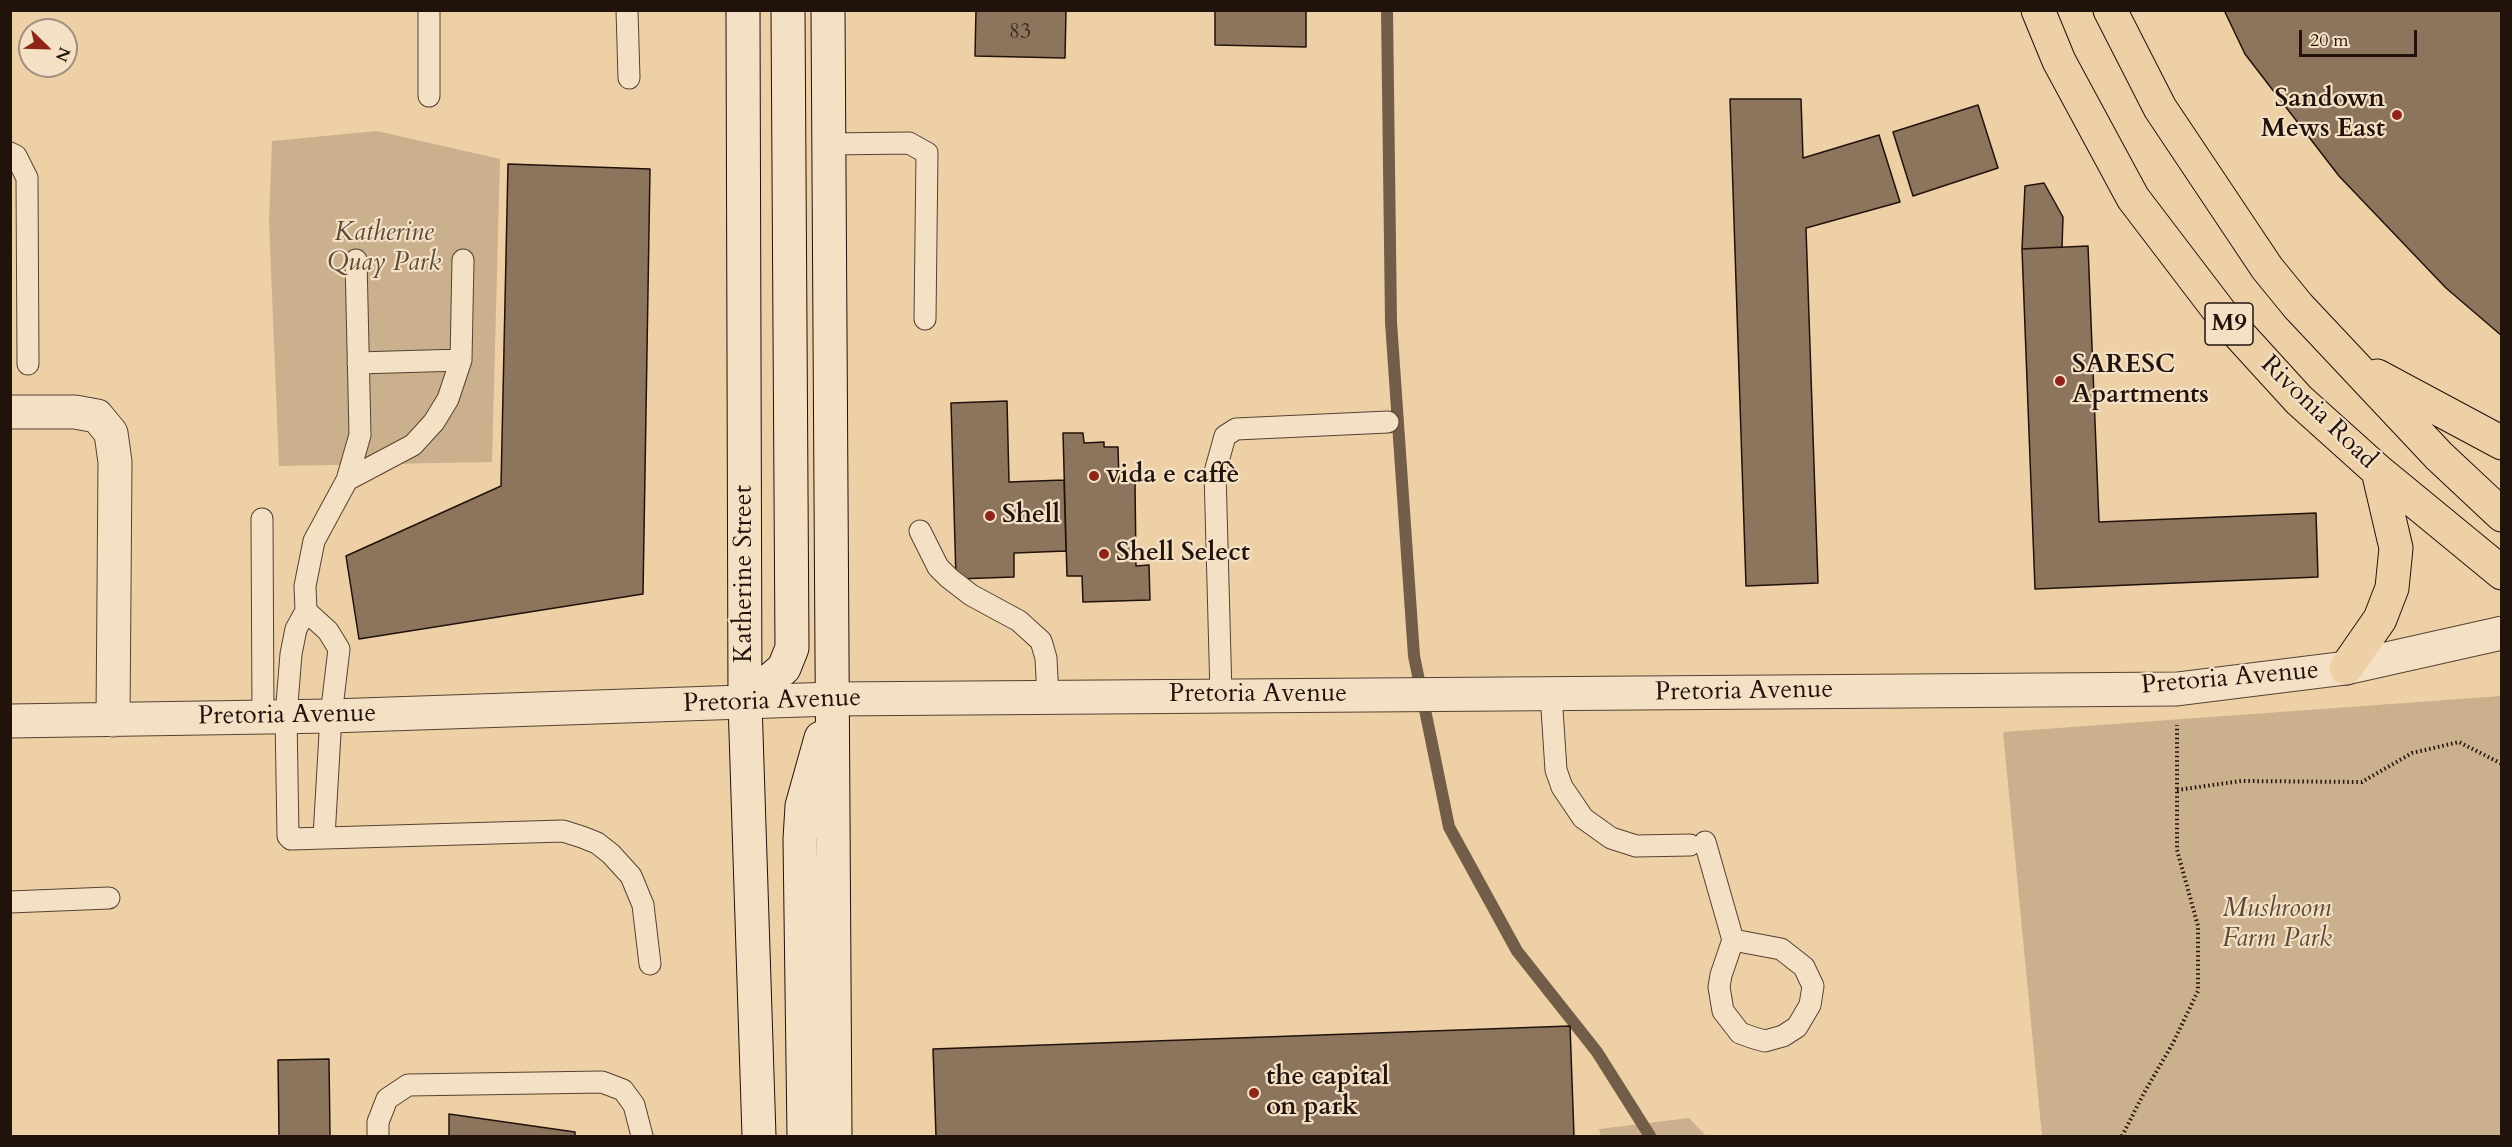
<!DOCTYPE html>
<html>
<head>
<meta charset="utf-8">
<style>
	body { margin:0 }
	#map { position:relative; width:2512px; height:1147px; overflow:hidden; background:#edd0a6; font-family:Cardo,serif }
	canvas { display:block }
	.frame { position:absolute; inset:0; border:12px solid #22120c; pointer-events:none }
	.north { position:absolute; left:18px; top:18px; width:60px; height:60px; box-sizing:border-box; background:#f3e0c5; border:2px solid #9f8e7b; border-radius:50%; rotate:113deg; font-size:16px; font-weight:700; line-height:24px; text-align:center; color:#22120c }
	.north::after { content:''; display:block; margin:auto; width:21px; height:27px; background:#8f2418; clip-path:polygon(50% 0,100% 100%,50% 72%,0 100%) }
	.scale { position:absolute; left:2299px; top:30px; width:118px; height:27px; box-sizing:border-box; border:3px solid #22120c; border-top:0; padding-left:8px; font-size:18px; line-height:21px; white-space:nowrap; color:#22120c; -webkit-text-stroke:4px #f3e0c5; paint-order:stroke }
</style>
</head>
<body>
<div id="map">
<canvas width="2512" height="1147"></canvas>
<div class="frame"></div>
<div class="north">N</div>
<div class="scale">20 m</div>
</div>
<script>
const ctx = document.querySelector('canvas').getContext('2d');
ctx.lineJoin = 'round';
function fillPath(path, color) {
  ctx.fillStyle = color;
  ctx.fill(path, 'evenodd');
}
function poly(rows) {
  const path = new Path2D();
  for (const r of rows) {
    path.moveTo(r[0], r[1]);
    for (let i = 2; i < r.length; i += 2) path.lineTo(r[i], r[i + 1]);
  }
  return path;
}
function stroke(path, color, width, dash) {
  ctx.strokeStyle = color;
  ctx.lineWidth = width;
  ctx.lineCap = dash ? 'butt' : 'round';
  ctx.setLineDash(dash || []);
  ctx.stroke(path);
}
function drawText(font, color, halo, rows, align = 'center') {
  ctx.font = font + ' Cardo,serif';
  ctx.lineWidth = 4.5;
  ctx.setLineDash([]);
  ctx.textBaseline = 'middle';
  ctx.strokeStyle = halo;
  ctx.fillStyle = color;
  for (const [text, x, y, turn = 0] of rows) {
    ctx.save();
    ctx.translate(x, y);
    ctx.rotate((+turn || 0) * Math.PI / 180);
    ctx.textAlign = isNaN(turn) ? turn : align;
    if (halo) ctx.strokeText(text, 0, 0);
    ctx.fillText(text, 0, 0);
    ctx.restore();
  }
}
fillPath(poly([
	[377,131,500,159,492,462,279,466,269,221,272,141],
	[2501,696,2501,1136,2042,1136,2003,732],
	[1689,1118,1706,1136,1601,1136,1599,1129]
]), '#cab08c');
stroke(poly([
	[1387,10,1391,322,1414,656,1449,827,1517,951,1597,1052,1650,1136]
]), '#725d49', 12);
const building = poly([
	[976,10,1066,10,1065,58,975,56,976,10],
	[1215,10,1306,10,1306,47,1215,45,1215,10],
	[2224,10,2502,10,2502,336,2446,288,2339,176,2245,54,2224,10],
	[1730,99,1801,99,1803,158,1879,135,1900,202,1806,228,1818,583,1746,586,1730,99],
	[1978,105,1998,168,1913,196,1893,132,1978,105],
	[508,164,650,169,643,594,359,639,346,556,501,486,508,164],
	[2044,183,2063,217,2062,247,2022,249,2025,186,2044,183],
	[2088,246,2099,522,2316,513,2318,577,2035,589,2022,249,2088,246],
	[1007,401,1009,482,1064,480,1066,551,1014,553,1014,577,956,579,951,403,1007,401],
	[1063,433,1083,433,1084,443,1104,442,1104,447,1118,447,1119,482,1135,482,1136,566,1149,565,1150,600,1083,602,1082,576,1067,576,1063,433],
	[1570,1026,1574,1136,936,1136,933,1049,1570,1026],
	[329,1059,330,1136,279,1136,278,1060,329,1059],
	[449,1114,575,1132,575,1136,449,1136,449,1114]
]);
fillPath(building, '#8c755c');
stroke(building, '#22120c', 1.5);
const lane = poly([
	[627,10,629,78],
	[429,96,429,10],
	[830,144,909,143,927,153,925,319],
	[10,153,16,156,27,178,28,364],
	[356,260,360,435,347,480,314,541,305,586,306,611,296,629,291,654,286,716,288,836,291,839,563,831,582,837,597,843,611,854,631,876,643,905,650,964],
	[358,363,461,360,463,260],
	[347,480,413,445,434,422,448,399,461,360],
	[262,519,263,717],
	[920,531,938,567,949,578,971,595,1019,621,1041,641,1046,658,1048,698],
	[306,611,328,631,339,649,331,716,324,837],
	[1221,694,1215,472,1225,436,1236,429,1388,422],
	[1551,694,1556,770,1562,787,1583,818,1611,838,1636,846,1690,845],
	[1705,842,1733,940,1721,975,1719,987,1723,1011,1740,1033,1754,1038,1765,1041,1783,1036,1797,1027,1810,1005,1813,986,1804,967,1781,949,1733,940],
	[10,902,109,898],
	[378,1136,378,1122,387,1099,408,1085,602,1082,623,1090,634,1105,642,1136]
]);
const street = poly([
	[10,412,75,412,97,416,111,433,115,462,113,720],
	[10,721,331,716,832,699,2177,689,2346,668,2502,633]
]);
const secondary = poly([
	[743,10,745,702,759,1136],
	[828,10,835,1136],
	[745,702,784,668,792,648,788,10],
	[804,1136,800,839,802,806,821,738]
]);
const primary = poly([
	[2038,10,2059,61,2133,198,2226,320,2299,400,2378,471,2502,573],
	[2110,10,2160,108,2267,268,2298,306,2439,456,2502,515],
	[2377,376,2502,443],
	[2346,668,2380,619,2392,588,2396,548,2378,471]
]);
stroke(lane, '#554232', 23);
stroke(street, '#554232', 35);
stroke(secondary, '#22120c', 35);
stroke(primary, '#22120c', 35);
stroke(poly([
	[2177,790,2241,781,2362,782,2412,753,2459,742,2502,764],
	[2122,1136,2144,1093,2173,1043,2198,991,2198,926,2177,850,2177,725]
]), '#22120c', 4, [1.5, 3]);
stroke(lane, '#f3e0c5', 21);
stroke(street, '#f3e0c5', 33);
stroke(secondary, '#f3e0c5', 33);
stroke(primary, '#edd0a6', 33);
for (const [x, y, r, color] of [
	[2397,115,6,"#8f2418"],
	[2060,381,6,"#8f2418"],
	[1094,476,6,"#8f2418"],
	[990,516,6,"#8f2418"],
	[1104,554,6,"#8f2418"],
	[1254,1093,6,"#8f2418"]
]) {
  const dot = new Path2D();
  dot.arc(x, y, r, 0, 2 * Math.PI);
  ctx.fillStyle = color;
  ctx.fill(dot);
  stroke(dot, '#f3e0c5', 2);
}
drawText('22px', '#3c2b20', null, [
	["83",1020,33]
]);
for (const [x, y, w] of [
	[2229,324,48]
]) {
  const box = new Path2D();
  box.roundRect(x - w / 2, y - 21, w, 42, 4.5);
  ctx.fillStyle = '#f3e0c5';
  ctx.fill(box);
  stroke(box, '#22120c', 1.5);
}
drawText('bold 24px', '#22120c', null, [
	["M9",2229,324]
]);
drawText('bold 26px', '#22120c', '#f3e0c5', [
	["Sandown",2385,100,"right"],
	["Mews East",2385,130,"right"],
	["SARESC",2072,366],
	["Apartments",2072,396],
	["vida e caffè",1106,476],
	["Shell",1002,516],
	["Shell Select",1116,554],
	["the capital",1266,1078],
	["on park",1266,1108]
], 'left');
drawText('italic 26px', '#5d4939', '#f3e0c5', [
	["Katherine",384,234],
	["Quay Park",384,264],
	["Mushroom",2277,910],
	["Farm Park",2277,940]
]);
drawText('26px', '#22120c', '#f3e0c5', [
	["Rivonia Road",2318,413,44],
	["Katherine Street",745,574,-90],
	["Pretoria Avenue",2230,679,-5],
	["Pretoria Avenue",1744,692,-1],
	["Pretoria Avenue",1258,695],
	["Pretoria Avenue",772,702,-2],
	["Pretoria Avenue",287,716,-1]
]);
</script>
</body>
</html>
